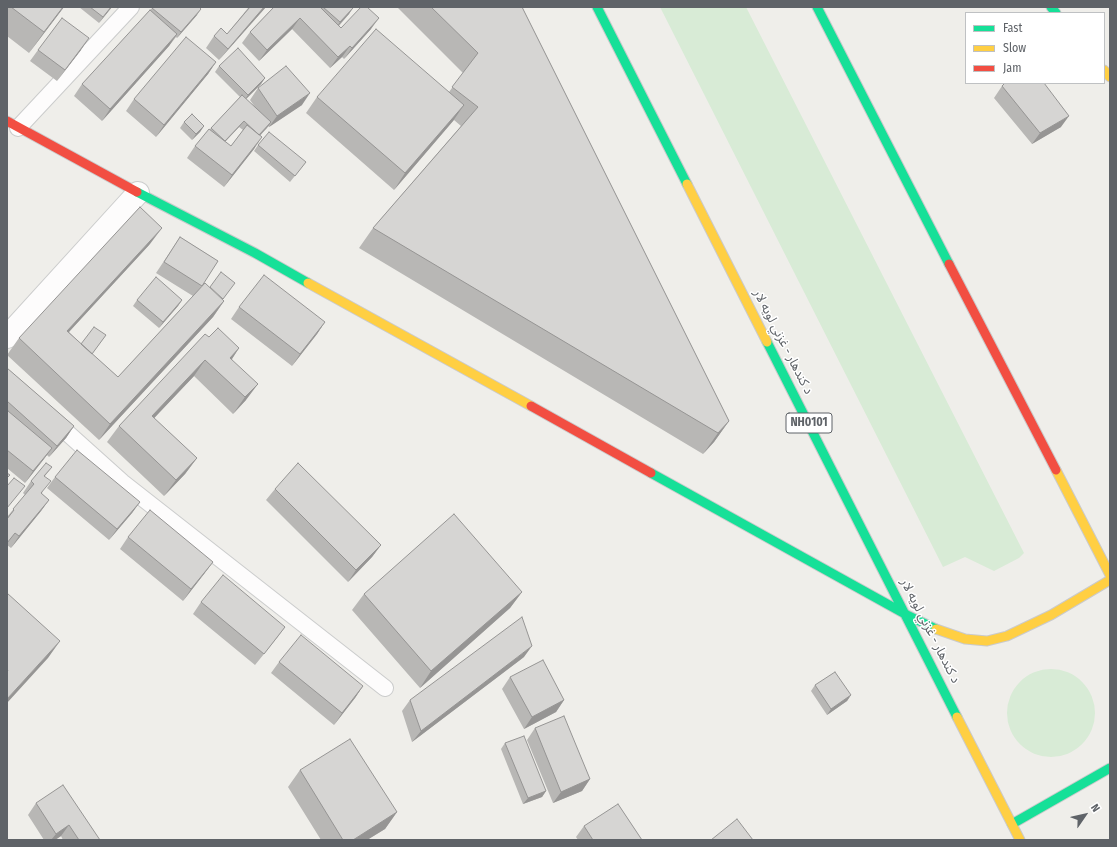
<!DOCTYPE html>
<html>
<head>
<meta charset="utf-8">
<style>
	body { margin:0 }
	#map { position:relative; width:1117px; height:847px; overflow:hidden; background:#efeeea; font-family:"Fira Sans Condensed",sans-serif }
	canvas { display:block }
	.frame { position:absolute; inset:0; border:8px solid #5f6368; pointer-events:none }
	.legend { position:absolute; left:965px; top:12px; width:140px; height:72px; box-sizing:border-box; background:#fff; border:1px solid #bfc1c3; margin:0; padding:5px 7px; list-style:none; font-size:12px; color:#5f6368 }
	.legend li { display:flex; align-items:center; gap:8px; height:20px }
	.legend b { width:20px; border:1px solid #bfc1c3 }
	.north { position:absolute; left:1065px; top:795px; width:40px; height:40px; -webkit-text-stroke:3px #fff; paint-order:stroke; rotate:56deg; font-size:11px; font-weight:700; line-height:16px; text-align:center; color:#5f6368 }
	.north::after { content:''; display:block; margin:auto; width:14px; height:18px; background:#5f6368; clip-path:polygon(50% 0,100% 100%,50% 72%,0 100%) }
</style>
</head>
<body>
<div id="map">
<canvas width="1117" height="847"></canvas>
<div class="frame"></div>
<ul class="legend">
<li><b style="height:5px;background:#16e098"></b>Fast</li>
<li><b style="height:5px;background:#ffcf43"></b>Slow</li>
<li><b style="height:5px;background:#f24e42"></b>Jam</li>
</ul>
<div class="north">N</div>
</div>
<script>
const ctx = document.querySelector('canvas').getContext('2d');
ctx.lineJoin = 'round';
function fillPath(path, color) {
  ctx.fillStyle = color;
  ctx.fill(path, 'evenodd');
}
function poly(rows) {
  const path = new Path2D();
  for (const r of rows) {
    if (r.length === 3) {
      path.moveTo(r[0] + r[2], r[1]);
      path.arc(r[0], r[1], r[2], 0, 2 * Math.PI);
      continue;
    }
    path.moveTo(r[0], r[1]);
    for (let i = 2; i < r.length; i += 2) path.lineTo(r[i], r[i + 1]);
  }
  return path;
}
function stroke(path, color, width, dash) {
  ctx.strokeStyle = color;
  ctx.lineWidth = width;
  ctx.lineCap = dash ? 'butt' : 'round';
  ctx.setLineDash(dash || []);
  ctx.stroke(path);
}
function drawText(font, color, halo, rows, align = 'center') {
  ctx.font = font + ' "Fira Sans Condensed","Noto Sans Arabic",sans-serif';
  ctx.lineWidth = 3;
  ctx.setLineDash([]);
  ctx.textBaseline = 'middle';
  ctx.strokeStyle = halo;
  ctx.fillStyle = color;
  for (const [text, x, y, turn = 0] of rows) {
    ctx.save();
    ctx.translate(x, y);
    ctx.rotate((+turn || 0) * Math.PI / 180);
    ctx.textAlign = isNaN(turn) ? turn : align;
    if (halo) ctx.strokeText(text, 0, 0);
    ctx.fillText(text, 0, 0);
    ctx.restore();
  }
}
fillPath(poly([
	[660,7,746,7,1024,553,1019,558,994,571,965,557,943,567],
	[1051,713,44]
]), '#d8ebd6');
const lane = poly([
	[18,128,131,7],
	[53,420,122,482,385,688]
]);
const street = poly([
	[7,337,138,193]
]);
const fast = poly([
	[597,7,687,184],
	[817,7,949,264],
	[1051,7,1056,13],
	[137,192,255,253,308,283],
	[767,342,957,717],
	[651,473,907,615,936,629],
	[1012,824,1110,768]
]);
const slow = poly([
	[1104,70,1110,77],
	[687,184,767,342],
	[308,283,531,406],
	[1056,470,1110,575],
	[936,629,965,639,987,641,1007,636,1051,615,1110,580],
	[957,717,1020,840]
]);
const jam = poly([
	[7,121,137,192],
	[949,264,1056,470],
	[531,406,651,473]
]);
stroke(lane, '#cbcccc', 18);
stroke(street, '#cbcccc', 24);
stroke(fast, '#cacacb', 11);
stroke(slow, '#cacacb', 11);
stroke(jam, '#cacacb', 11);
stroke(lane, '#fdfcfc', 16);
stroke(street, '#fdfcfc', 22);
stroke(fast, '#16e098', 9);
stroke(slow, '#ffcf43', 9);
stroke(jam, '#f24e42', 9);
fillPath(poly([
	[7,7,64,7,29,53,7,36],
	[79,7,112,7,99,23],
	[153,7,197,15,177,38,176,37,169,46,102,121,74,96,82,84],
	[247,7,266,7,219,60,206,48,214,36,227,34,248,8],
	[274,7,352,7,349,14,339,26,341,28,371,29,344,59,342,57,330,68,292,29,259,61,242,43,250,32],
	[399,7,522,7,729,421,714,442,703,454,359,248,373,228,461,126,454,120,394,190,306,113,317,97,449,92,463,73,398,8],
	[38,50,81,50,57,81,30,61],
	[216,62,208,74,156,137,126,111,134,99],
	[219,66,265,78,261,84,246,99,255,107,250,100,258,88,302,105,269,127,268,126,260,136,254,149,224,187,187,158,195,146,211,128,240,97,215,72],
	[239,127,243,130,231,146,225,142],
	[1002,86,1061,127,1032,144,994,98],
	[184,122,204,126,200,132,192,140,180,128],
	[258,145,306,162,290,182,254,151],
	[180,237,218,261,201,287,224,301,213,317,99,440,7,355,19,338,150,244,69,332,81,344,106,335,92,354,118,377,193,296,156,273],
	[137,300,182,300,178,306,159,328,133,306],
	[239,307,325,322,317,334,292,366,231,319],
	[209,337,239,348,232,359,246,400,233,414,194,376,154,418,197,458,185,474,164,496,107,442,119,426],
	[7,368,74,426,66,438,49,457,47,455,25,483,7,468],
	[52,467,45,476,42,494,49,500,41,511,11,548,7,545,7,517,25,495,23,493,31,481],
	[55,477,140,502,132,513,109,540,47,488],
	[275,489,381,545,372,557,348,582,266,500],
	[128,537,213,562,204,574,183,601,120,549],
	[522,592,510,608,420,688,352,610,364,594],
	[201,602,285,627,277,638,255,665,193,614],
	[524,657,412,742,402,711,410,700],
	[279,662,363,686,355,698,334,725,271,673],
	[510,677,564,700,556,712,524,729,502,689],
	[815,685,851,695,847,701,827,715,811,691],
	[535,728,590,779,582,791,553,803,527,740],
	[505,743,546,791,542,797,523,804,501,749],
	[300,770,397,812,385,829,367,840,321,840,288,787],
	[36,803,100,840,63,840,61,836,55,840,44,840,28,815],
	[584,826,642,840,578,840,576,837]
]), '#b8b7b5');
fillPath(poly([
	[63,7,64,7,29,53,44,32],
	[111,7,112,7,99,23,103,17],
	[264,7,266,7,219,60,228,49],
	[353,8,349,14,336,28,340,22],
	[201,9,197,15,177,38,181,32],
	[300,18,292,29,259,61,267,50],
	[379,18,371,29,344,59,352,48],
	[177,34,169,46,102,121,110,109],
	[89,38,81,50,57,81,65,70],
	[350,46,342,57,330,68,338,57],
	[216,62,208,74,156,137,164,125],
	[265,78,261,84,244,101,248,95],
	[310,93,302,105,269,127,277,116],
	[464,105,453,121,394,190,405,173],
	[1069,116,1061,127,1032,144,1040,133],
	[244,121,239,127,220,147,225,141],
	[271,122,267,128,254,141,259,135],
	[204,126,200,132,192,140,196,134],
	[262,137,254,149,224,187,232,175],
	[162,228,150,244,55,347,67,331],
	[182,300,178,306,159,328,163,322],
	[224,301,213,317,99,440,110,424],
	[325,322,317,334,292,366,300,354],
	[239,348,228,365,219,374,230,358],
	[205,360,194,376,141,432,152,416],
	[258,384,246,400,233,414,245,397],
	[729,421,714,442,703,454,718,433],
	[74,426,66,438,49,457,57,446],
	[52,448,44,459,25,483,33,471],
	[197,458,185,474,164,496,176,480],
	[49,500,41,511,11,548,19,536],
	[140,502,132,513,109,540,117,529],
	[381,545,372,557,348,582,356,570],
	[213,562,204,574,183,601,191,589],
	[522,592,510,608,420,688,431,671],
	[60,641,48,658,7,703,7,699],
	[532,646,524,657,412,742,421,731],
	[363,686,355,698,334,725,342,713],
	[851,695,847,701,827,715,831,709],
	[564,700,556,712,524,729,532,717],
	[590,779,582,791,553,803,561,792],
	[546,791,542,797,523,804,528,798],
	[397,812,385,829,367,840,353,840],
	[69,825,61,836,55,840,51,840,56,834]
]), '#969594');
const building = poly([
	[11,7,63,7,44,32,11,7],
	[90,7,111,7,103,17,90,7],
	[153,7,199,7,201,9,181,32,152,8,153,7],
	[250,7,264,7,228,49,214,36,221,28,227,34,250,7],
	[274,7,320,7,341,28,361,7,367,7,379,18,352,48,350,46,338,57,300,18,267,50,250,32,274,7],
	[323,7,352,7,353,8,340,22,323,7],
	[431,7,522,7,729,421,718,433,373,228,478,107,452,87,478,53,431,7],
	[150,10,177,34,110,109,82,84,150,10],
	[62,18,89,38,65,70,38,50,62,18],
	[376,29,464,105,405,173,317,97,376,29],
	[186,37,216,62,164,125,134,99,186,37],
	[238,48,265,78,248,95,219,66,238,48],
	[286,66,310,93,277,116,258,88,286,66],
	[1005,83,1044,83,1069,116,1040,133,1002,86,1005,83],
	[242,95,271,122,259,135,244,121,225,141,211,128,242,95],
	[192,114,204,126,196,134,184,122,192,114],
	[247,125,262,137,232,175,195,146,209,129,231,146,247,125],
	[269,132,306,162,295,176,258,145,269,132],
	[140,207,162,228,67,331,118,377,205,283,224,301,110,424,19,338,140,207],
	[180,237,218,261,202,286,164,262,180,237],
	[221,272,235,283,223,299,210,287,221,272],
	[264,275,325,322,300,354,239,307,264,275],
	[156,277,182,300,163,322,137,300,156,277],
	[94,327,106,335,92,354,81,344,94,327],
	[218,328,239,348,230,358,258,384,245,397,205,360,152,416,197,458,176,480,119,426,205,334,209,337,218,328],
	[7,368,74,426,57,446,7,401,7,368],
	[8,411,52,448,33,471,7,450,7,412,8,411],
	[77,450,140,502,117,529,55,477,77,450],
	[46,463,52,467,44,476,51,481,41,493,49,500,19,536,15,533,7,543,7,519,14,510,13,509,34,484,31,481,46,463],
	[298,463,381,545,356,570,275,489,298,463],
	[7,473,10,475,7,478,7,473],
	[14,478,25,486,7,508,7,486,14,478],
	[150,510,213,562,191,589,128,537,150,510],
	[454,514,522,592,431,671,364,594,454,514],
	[223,575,285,627,264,654,201,602,223,575],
	[7,593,60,641,7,699,7,672,8,670,7,669,7,593],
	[522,617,532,646,421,731,410,700,522,617],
	[301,635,363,686,342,713,279,662,301,635],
	[543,660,564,700,532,717,510,677,543,660],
	[835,672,851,695,831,709,815,685,835,672],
	[564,716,590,779,561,792,535,728,564,716],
	[524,736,546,791,528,798,505,743,524,736],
	[350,739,397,812,353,840,343,840,300,770,350,739],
	[63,785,100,840,79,840,69,825,56,834,36,803,63,785],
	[618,804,642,840,593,840,584,826,618,804],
	[737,819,753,840,711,840,737,819]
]);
fillPath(building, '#d6d5d3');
stroke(building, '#969594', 1);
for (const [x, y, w] of [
	[809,423,46]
]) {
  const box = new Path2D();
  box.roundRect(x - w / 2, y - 10, w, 20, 3);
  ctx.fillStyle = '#fff';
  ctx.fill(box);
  stroke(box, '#5f6368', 1);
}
drawText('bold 12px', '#5f6368', null, [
	["NH0101",809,423]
]);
drawText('13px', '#5f6368', '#fff', [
	["د کندهار - غزني لويه لار",783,342,63],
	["د کندهار - غزني لويه لار",930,631,63]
]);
</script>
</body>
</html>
